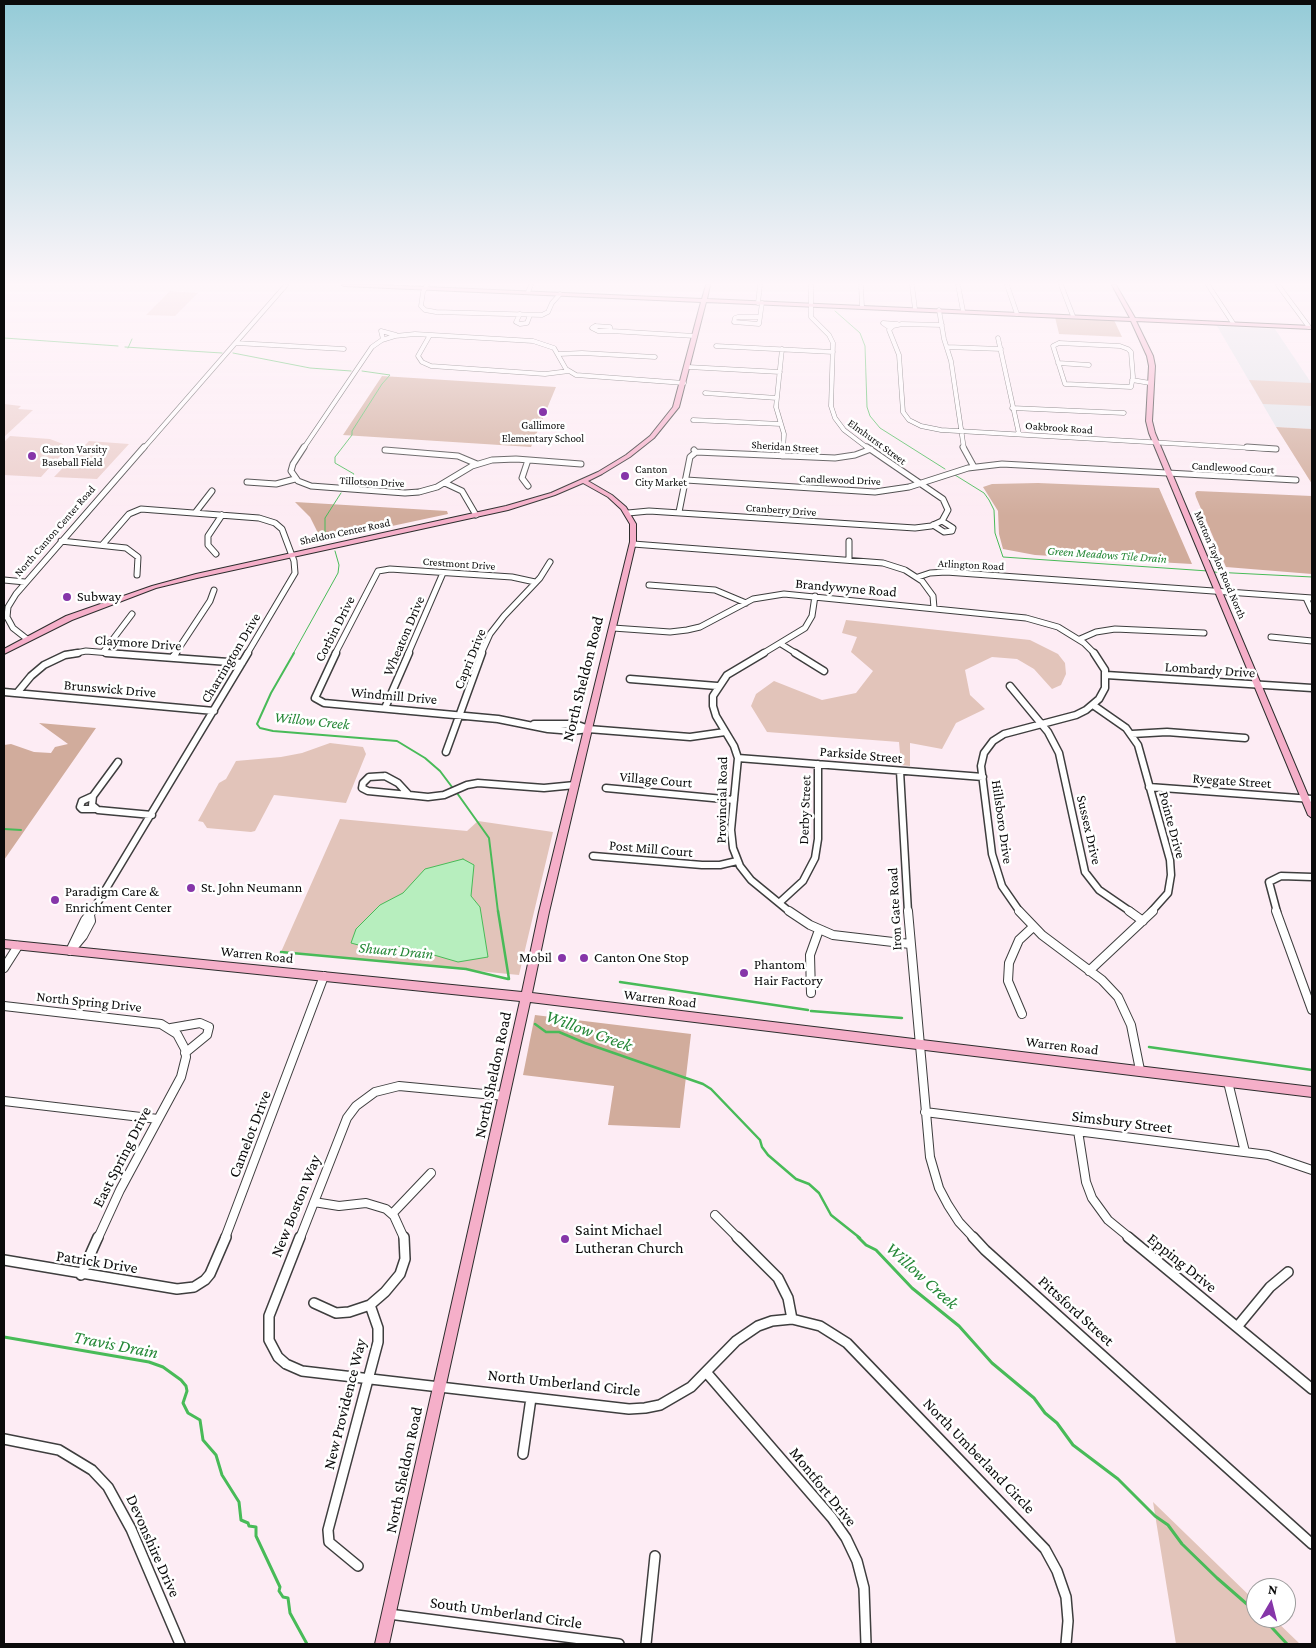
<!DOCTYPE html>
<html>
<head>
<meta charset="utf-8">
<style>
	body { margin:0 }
	#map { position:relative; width:1316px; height:1648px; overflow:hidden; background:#fdecf4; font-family:"Crimson Pro",serif }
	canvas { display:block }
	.frame { position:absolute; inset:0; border:5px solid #0b0b0b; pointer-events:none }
	.north { position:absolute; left:1246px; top:1578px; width:50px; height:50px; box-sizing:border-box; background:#fff; border:1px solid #9d9d9d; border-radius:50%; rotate:8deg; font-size:14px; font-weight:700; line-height:20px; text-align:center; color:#0b0b0b }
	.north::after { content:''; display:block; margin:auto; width:18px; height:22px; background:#8636a9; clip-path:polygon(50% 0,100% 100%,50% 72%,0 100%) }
</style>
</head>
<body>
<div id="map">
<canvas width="1316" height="1648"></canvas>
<div class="frame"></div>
<div class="north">N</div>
</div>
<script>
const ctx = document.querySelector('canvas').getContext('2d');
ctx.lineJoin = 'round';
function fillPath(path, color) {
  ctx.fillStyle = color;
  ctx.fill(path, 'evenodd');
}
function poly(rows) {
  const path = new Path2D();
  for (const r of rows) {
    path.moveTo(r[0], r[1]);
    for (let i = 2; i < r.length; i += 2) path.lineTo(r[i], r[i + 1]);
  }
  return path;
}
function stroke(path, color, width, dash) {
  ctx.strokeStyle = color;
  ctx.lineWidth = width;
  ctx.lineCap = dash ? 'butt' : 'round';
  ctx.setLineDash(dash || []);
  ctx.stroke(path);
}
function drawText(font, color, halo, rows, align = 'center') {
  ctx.font = font + ' "Crimson Pro",serif';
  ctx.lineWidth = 5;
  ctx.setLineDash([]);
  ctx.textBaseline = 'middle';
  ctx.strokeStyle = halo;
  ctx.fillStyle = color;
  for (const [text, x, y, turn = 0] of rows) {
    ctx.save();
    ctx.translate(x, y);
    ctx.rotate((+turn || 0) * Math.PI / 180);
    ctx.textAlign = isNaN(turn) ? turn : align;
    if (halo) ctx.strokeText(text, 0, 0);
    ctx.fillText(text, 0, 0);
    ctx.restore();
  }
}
fillPath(poly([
	[1217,326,1275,329,1312,384,1312,429,1276,427]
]), '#e1e4e9');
fillPath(poly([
	[1249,380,1311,383,1312,406,1263,404],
	[846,620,1030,640,1058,654,1065,663,1066,674,1061,685,1052,689,1034,669,1017,659,992,657,965,670,970,695,985,709,956,723,942,749,910,743,910,766,901,765,899,742,767,732,751,706,756,694,774,681,822,700,856,693,873,671,851,652,857,637,842,633],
	[330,743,363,747,366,754,346,803,274,795,255,831,251,832,207,828,203,822,198,821,219,783,226,779,236,761,281,757,302,753],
	[340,819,467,831,478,821,553,832,519,975,281,952],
	[1153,1502,1256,1602,1256,1618,1273,1618,1300,1644,1176,1644]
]), '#e2c4ba');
fillPath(poly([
	[1055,317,1114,320,1122,337,1059,334],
	[382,376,556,387,531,447,343,435],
	[1276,427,1312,429,1312,484,1278,430],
	[1038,483,1159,488,1192,564,1035,555,1003,549,999,534,998,511,983,487,992,484],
	[1197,491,1312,496,1312,574,1226,567,1196,497,1195,493],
	[295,502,447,511,448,514,322,541,310,517],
	[39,723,96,728,4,860,4,745,11,744,34,752,51,753,55,747,68,744],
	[535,1015,691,1034,680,1128,608,1125,614,1086,523,1075]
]), '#d1ac9c');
fillPath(poly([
	[170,291,198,293,175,316,146,315],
	[4,404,21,406,18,409,33,410,4,437],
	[10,436,50,439,63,444,62,454,41,477,4,475,4,442],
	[89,441,129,444,97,479,54,477]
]), '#ebcecb');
const water = poly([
	[463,859,474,865,471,896,480,907,488,957,458,962,403,946,377,950,351,943,356,929,380,905,403,893,425,869,463,859]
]);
fillPath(water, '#b7eebe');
stroke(water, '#48bb58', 1);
stroke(poly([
	[835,311,860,333,865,346,867,407,870,416,880,428,945,469],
	[4,338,118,346],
	[125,347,222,353],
	[128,348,132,339],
	[233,353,310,368,351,371],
	[955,475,984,493,989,500,994,510,995,533,1003,557,1208,571],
	[345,485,354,474,335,463,335,457,352,435,352,431,382,384,390,375,362,371],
	[331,540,325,532,325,518,341,493],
	[1213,572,1312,577],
	[293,654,338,573,339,565,335,551]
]), '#48bb58', 1);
stroke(poly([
	[294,653,271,693,257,724,260,728,273,731,397,741,425,758,440,771,452,787],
	[457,793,489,838,498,912],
	[4,829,21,830]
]), '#48bb58', 2);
stroke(poly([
	[498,911,509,979],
	[281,952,466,969,508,979],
	[620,982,808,1010],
	[811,1011,902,1018],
	[535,1024,546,1032,559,1032,585,1043,703,1084,711,1089,760,1140,762,1147,768,1155,796,1179,809,1184,819,1193,831,1215,860,1238],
	[1149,1047,1312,1070]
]), '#48bb58', 2.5);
stroke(poly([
	[858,1237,866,1245,876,1250,912,1288,959,1326,992,1363,1034,1398,1045,1413,1057,1423,1073,1445,1118,1479,1155,1516,1168,1525,1182,1544,1217,1578,1256,1612],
	[4,1337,149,1362,163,1367,181,1380,186,1386,187,1391,183,1403,188,1413,200,1420,203,1440,216,1455,222,1475,239,1502,241,1520,248,1523,249,1526,256,1527,256,1536,280,1587,279,1591,283,1597,288,1598,290,1613,307,1644],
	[1263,1618,1287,1644]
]), '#48bb58', 3);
const streetFar4 = poly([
	[427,285,423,292,421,306,425,310,436,312,542,315,548,312,552,303,560,294],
	[811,285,811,317,829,335,833,343,831,406,835,418,844,430,869,449],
	[861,285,862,307],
	[912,285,915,309],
	[958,285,963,311],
	[1007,285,1017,314],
	[1061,285,1073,316],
	[1208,285,1233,323],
	[1278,285,1309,327],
	[528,292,531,285],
	[758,303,760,285],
	[939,310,944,339,951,361,964,449],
	[520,314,516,322,520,324,527,323,530,315],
	[738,317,760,317,759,324,734,322,735,318,738,317],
	[760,317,762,303],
	[942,325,902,324,893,326,889,330,899,355,903,412,909,420,921,426,941,430,1269,449],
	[595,326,610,327,611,331,598,331,592,328,595,326],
	[890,328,883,323,897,324],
	[611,331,695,336],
	[430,335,418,356,422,362,431,366,545,374,569,371],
	[998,338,1019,434],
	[383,339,381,331,396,335],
	[236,343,344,349],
	[1059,343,1120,346,1128,349,1131,352,1133,377,1131,387,1065,384,1053,346,1059,343],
	[716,346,833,352],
	[947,347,1001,349],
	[782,349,776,407,784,434,783,449],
	[559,354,582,353,655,357],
	[1058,363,1089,365],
	[688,367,780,372],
	[1132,380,1150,383],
	[705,393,777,398],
	[1012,408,1124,413],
	[693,420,781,424],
	[143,449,286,285],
	[303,449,372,347,382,340,395,336,415,334,533,341,554,348,566,369,576,375,684,383]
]);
const streetFar3 = poly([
	[304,447,293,464,291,471,298,481,311,486,405,493,419,492,437,487,472,466,492,460,516,459,581,464],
	[867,447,943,499,948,510,942,521],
	[963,447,974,467],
	[1247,447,1276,449],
	[385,450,458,456,477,464],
	[696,452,835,458,855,455,871,449],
	[782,456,783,447],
	[528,460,522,478,528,486],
	[686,480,875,492,909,487,968,468,1002,464,1296,480],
	[247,482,276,484,295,479],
	[445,483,462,491,476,515],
	[679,512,690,457,696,452,694,450],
	[195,513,212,491],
	[628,513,649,511,915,528,931,526,942,521],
	[933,525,944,532,952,531,953,528,942,521],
	[61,541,126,548,138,557,137,575],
	[849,541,849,560],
	[103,544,129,514,141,509,259,518,275,523,282,529,294,561,295,573,247,654],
	[633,544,883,563,905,570,922,581,933,596,934,608],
	[216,554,208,545,208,536,222,515],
	[918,577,930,573,946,572,1312,598],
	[4,580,25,582],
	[649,585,715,590,746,603],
	[1306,598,1312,611],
	[613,628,670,632,687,630,700,627,753,599,784,594,1026,618,1058,627,1084,643,1095,654],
	[1271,637,1312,641],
	[27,639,13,628,7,617,8,607,16,594,144,447],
	[1080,639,1096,632,1115,629,1204,633],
	[781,644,797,654],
	[104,651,132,614],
	[71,654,86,651,122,654],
	[175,654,210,601,214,590],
	[335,654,378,571,390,569,512,577,535,582],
	[408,654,443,573],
	[481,654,490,634,504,616,540,578,550,562],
	[762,654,805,628,812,616,815,596]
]);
const streetFar2 = poly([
	[106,653,242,663],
	[336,653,315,698,324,703,498,719,548,729,573,731,588,729,690,737,725,732],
	[764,653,727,675,713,696,713,706,716,716,734,746,738,758,731,830,733,848,740,866,751,880,790,912],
	[795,653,824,671],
	[173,657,176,653],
	[1106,675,1312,688],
	[630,679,717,686],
	[1010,686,1048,732,1059,753,1085,872,1099,890,1131,912],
	[4,692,214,711],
	[17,693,31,676,44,665,65,655,78,653],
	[1093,705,1126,728,1138,745,1170,860,1171,875,1168,893,1151,912],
	[385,708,409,653],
	[534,724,575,724,586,728],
	[1132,734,1167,732,1245,738],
	[446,752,482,653],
	[738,758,983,777],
	[118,762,93,796,92,805,98,810,152,815],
	[900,771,908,912],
	[385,776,398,783,409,795,368,791,362,788,363,783,369,777,385,776],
	[1149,787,1312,799],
	[606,788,734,800],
	[409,795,428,797,444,795,467,785,478,783,544,788,575,785],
	[93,796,82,801,80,807,82,809,96,809],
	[593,856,702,865,720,865,737,861],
	[779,903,803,881,815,858,818,839,818,764],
	[92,912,248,653],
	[1020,912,1002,886,992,854,981,766,984,753,993,741,1004,734,1076,715,1086,710,1099,699,1105,688,1105,670,1094,653],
	[1277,912,1269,882,1281,876,1312,877]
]);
const streetFar1 = poly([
	[789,911,810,925,833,935,910,944],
	[908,911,930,1157,939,1188,948,1205,959,1222,974,1238],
	[1019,911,1042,935,1102,980,1118,997,1131,1025,1140,1070],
	[1129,911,1143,921],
	[1276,911,1312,1010],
	[73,948,83,936,91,921,90,915],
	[70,951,85,920,92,911],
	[4,968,18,946],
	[1089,971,1153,911],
	[811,993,810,955,819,930],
	[4,1006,161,1024,177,1034,185,1049,186,1057,181,1077,120,1190,98,1238],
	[1022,1014,1008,981,1009,963,1019,940,1033,927],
	[171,1028,200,1023,209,1027,207,1035,185,1053],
	[1228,1082,1245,1152],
	[4,1101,158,1119],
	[925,1112,1268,1155,1312,1170],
	[1078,1131,1086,1182,1092,1198,1108,1220,1130,1238],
	[314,1202,339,1206,366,1203,386,1209,394,1216,404,1238],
	[392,1214,431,1173],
	[715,1215,738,1238],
	[225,1238,324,976],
	[300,1238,347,1118,356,1106,375,1092,399,1086,505,1096]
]);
const street = poly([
	[300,1237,269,1316,269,1340,278,1357,286,1364,302,1371,629,1409,645,1408,660,1405,691,1387,736,1341,758,1326,772,1321,792,1319,820,1326,847,1343,1045,1549,1057,1571,1066,1597,1068,1621,1066,1644],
	[737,1237,778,1278,788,1298,792,1319],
	[973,1237,985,1250,1312,1544],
	[1128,1237,1312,1389],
	[4,1260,177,1289,194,1287,205,1280,210,1274,226,1237],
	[81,1275,98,1237],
	[314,1303,336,1313,349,1312,370,1305,385,1292,400,1274,405,1259,404,1237],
	[1237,1327,1270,1287,1288,1272],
	[706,1372,832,1518,846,1538,857,1561,864,1588,866,1644],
	[4,1439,59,1450,92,1470,108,1487,131,1529,180,1644],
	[523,1454,531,1398],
	[358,1566,329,1542,328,1530,378,1342,378,1328,370,1305],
	[389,1614,619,1644],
	[646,1644,655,1556]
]);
const secondary = poly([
	[342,285,379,285,702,299,706,285,710,285,707,299,1130,318,1112,285,1116,285,1135,318,1312,326,1312,329,1136,321,1153,356,1155,366,1152,421,1155,433,1312,805,1312,818,1308,815,1149,433,1146,421,1149,366,1147,356,1131,321,706,302,679,407,654,438,630,457,602,474,588,481,612,495,626,507,636,524,636,542,549,912,532,993,1312,1087,1312,1097,530,1002,389,1644,375,1644,520,1001,4,948,4,940,522,992,539,912,630,542,630,524,621,509,608,497,583,483,555,495,508,510,197,578,156,588,72,620,4,654,4,649,66,616,152,586,196,574,506,506,551,493,598,472,626,455,650,436,673,407,701,302,344,286,342,285]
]);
stroke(streetFar4, '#3e3e3e', 5);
stroke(streetFar3, '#3e3e3e', 7);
stroke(streetFar2, '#3e3e3e', 9);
stroke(streetFar1, '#3e3e3e', 10);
stroke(street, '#3e3e3e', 12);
stroke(secondary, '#2d2d2d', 2);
stroke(streetFar4, '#fff', 4);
stroke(streetFar3, '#fff', 5);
stroke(streetFar2, '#fff', 6);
stroke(streetFar1, '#fff', 8);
stroke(street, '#fff', 9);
fillPath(secondary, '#f5afc9');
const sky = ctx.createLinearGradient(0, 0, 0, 516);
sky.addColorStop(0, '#94cbd7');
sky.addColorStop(0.55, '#fef6fa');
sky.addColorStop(1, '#fef6fa00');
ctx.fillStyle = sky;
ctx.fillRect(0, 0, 1316, 516);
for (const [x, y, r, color] of [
	[543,412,5,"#8636a9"],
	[32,456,5,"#8636a9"],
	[625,476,5,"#8636a9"],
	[67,597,5,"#8636a9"],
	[191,888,5,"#8636a9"],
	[55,900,5,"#8636a9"],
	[562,958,5,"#8636a9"],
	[584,958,5,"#8636a9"],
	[744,973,5,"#8636a9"],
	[565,1239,5,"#8636a9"]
]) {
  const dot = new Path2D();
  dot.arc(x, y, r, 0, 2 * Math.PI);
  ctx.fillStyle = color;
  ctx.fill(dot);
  stroke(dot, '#fff', 2);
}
drawText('11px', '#0b0b0b', '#fff', [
	["Gallimore",543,426,"center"],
	["Elementary School",543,439,"center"],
	["Canton Varsity",42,450],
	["Baseball Field",42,463],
	["Canton",635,470],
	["City Market",635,483]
], 'left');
drawText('11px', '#0b0b0b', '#fff', [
	["Oakbrook Road",1059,428,4],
	["Elmhurst Street",877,442,36],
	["Sheridan Street",785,447,4],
	["Candlewood Court",1233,468,3],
	["Candlewood Drive",840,480,2],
	["Tillotson Drive",372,482,3],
	["Cranberry Drive",781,510,4],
	["North Canton Center Road",55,531,-49],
	["Sheldon Center Road",345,532,-12],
	["Crestmont Drive",459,564,4],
	["Arlington Road",971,565,3],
	["Morton Taylor Road North",1220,565,67]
]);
drawText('italic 12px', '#248736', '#fff', [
	["Green Meadows Tile Drain",1107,555,4]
]);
drawText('14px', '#0b0b0b', '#fff', [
	["Brandywyne Road",846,588,5],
	["Corbin Drive",335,629,-63],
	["Wheaton Drive",404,636,-67],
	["Claymore Drive",138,643,4],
	["Charrington Drive",231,658,-59],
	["Capri Drive",470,659,-68],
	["Lombardy Drive",1210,670,4],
	["Brunswick Drive",110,689,5],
	["Windmill Drive",394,696,5],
	["Parkside Street",861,755,5],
	["Village Court",656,780,5],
	["Ryegate Street",1232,781,4],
	["Provincial Road",722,800,-89],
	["Derby Street",805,810,-88],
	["Hillsboro Drive",1002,822,82],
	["Pointe Drive",1172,825,75],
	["Sussex Drive",1089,830,77],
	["Post Mill Court",651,849,5],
	["Iron Gate Road",895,909,-93],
	["Warren Road",257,955,6],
	["Warren Road",660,999,7],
	["North Spring Drive",89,1002,6],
	["Warren Road",1062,1046,7]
]);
drawText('14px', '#0b0b0b', '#fff', [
	["Subway",77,597],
	["St. John Neumann",201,888],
	["Paradigm Care &",65,892],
	["Enrichment Center",65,908],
	["Mobil",552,958,"right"],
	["Canton One Stop",594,958],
	["Phantom",754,965],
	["Hair Factory",754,981]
], 'left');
drawText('italic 15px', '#248736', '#fff', [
	["Willow Creek",312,721,6],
	["Shuart Drain",396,951,5]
]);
drawText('16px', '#0b0b0b', '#fff', [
	["North Sheldon Road",583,679,-76],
	["North Sheldon Road",493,1075,-78],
	["Simsbury Street",1122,1122,7],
	["Camelot Drive",250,1134,-69],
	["East Spring Drive",122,1157,-63],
	["New Boston Way",296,1206,-68],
	["Patrick Drive",97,1262,9],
	["Epping Drive",1182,1263,39],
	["Pittsford Street",1076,1311,42],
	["North Umberland Circle",564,1383,6],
	["New Providence Way",345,1404,-76],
	["North Umberland Circle",979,1456,46],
	["North Sheldon Road",404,1470,-78],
	["Montfort Drive",823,1487,51],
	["Devonshire Drive",153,1546,66],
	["South Umberland Circle",506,1613,8]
]);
drawText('16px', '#0b0b0b', '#fff', [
	["Saint Michael",575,1230],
	["Lutheran Church",575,1248]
], 'left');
drawText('italic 18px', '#248736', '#fff', [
	["Willow Creek",589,1031,20],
	["Willow Creek",922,1276,42],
	["Travis Drain",116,1345,11]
]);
</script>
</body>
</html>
